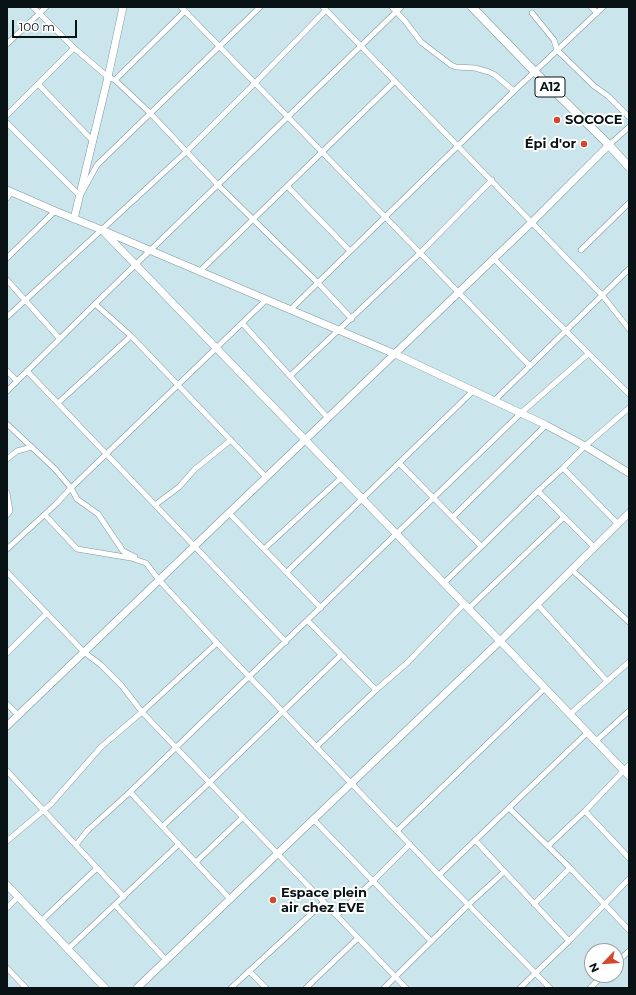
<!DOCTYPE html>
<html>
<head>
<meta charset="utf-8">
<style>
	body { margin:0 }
	#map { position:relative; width:636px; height:995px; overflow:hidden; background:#cbe5ec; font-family:Montserrat,sans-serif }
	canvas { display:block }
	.frame { position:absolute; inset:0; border:8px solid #091214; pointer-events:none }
	.north { position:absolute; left:584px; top:943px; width:40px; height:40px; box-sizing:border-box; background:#fff; border:1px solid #9da0a1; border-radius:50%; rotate:245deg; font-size:11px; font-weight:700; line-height:16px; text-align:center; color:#091214 }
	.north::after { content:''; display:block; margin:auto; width:14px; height:18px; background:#d3482c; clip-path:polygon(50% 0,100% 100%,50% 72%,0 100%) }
	.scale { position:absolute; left:12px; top:20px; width:65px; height:18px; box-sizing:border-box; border:2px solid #091214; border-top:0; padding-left:5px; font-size:12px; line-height:14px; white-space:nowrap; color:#091214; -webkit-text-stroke:3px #fff; paint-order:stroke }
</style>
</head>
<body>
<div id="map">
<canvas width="636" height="995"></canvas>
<div class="frame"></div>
<div class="north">N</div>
<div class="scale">100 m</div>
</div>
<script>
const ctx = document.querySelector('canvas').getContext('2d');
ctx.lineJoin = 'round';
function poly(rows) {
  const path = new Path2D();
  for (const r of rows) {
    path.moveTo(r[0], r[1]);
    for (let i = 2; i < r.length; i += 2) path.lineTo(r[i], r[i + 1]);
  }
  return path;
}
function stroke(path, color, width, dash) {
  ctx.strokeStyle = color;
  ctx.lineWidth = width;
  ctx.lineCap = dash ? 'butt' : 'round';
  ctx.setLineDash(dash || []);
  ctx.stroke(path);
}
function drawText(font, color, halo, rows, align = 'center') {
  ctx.font = font + ' Montserrat,sans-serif';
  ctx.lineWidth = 4;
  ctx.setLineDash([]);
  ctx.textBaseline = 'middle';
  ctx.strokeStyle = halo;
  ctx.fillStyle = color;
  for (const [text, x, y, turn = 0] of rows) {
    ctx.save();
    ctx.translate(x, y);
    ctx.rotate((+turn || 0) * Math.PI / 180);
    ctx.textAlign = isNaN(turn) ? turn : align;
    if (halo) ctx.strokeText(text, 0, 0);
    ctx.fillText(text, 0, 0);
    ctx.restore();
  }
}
const street = poly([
	[33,7,74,48,108,77,115,80,150,113,218,185,318,283,352,319],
	[181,7,530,366],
	[323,7,602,295,629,329],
	[392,7,405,21,421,42,451,65,456,67,475,68,489,72,495,75,514,91],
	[591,7,597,13],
	[532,13,554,40,557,50,594,86,608,96,629,117],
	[7,44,46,7],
	[115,80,185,11],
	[38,84,93,141],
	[7,115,74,48],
	[7,123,80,196,97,165,260,7],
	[609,145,629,127],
	[288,187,350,251],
	[7,198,11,192],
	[581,250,629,203],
	[7,258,55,211],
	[494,259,629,394],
	[199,272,395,81],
	[7,280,60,339],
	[95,304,131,336,266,477],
	[290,310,514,91,603,7],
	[7,317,186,152,255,83,326,10],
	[242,323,328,418],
	[7,371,17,381],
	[27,371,286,642],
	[290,376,420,253,492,180],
	[7,391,95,304,401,7],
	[495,400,629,269],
	[58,403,131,336],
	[7,424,55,469,71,488,77,499,98,514,123,551,135,557],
	[7,459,17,451,32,447],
	[399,463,481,546],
	[563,468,618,524],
	[538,491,594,547],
	[7,493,10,511,7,515],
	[155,505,179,487,195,469,231,440],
	[229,513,321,608],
	[45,515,77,549,131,558,146,563,159,580,217,643,351,783,439,875,550,988],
	[453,517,546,425],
	[7,549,55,505,71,488,266,300],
	[264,549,342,477],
	[572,570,629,622],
	[7,572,84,652,101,665,122,686,142,712,406,988],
	[287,572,474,390],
	[444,583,538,491,563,468,585,446,629,408],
	[537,604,607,681],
	[469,608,564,517],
	[308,621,376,690],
	[7,653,47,613],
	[7,704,18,715],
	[570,714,629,662],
	[596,741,629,711],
	[316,747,376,690,407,663,464,604],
	[7,771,124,897],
	[130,792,230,899],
	[509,808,570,868,629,930],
	[585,811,629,858],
	[313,819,431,941],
	[163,826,210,782,341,655],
	[397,831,545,688],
	[475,840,569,941],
	[7,841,51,804,101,747,142,712,217,643],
	[76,845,87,831,130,792,521,413,588,354],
	[548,846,585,811,629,765],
	[196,862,243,817],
	[439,875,587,733],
	[534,904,570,868],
	[115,905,166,960],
	[7,908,18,897],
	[337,915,373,881,410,844],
	[41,921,97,868],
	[68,949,179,844],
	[616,963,629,951],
	[7,968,26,988],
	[249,971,266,988],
	[231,988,324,902],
	[306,988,358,938],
	[384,988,468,905,504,872],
	[520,988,569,941,629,879],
	[590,988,603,975]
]);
const secondary = poly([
	[7,190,55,211,102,230,395,354,546,425,585,446,629,473],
	[74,219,108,77,123,7],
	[102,230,500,641,629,776],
	[7,726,532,222,609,145],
	[7,885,105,988],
	[137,988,500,641,629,513]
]);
const primary = poly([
	[472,7,535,72,609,145,629,167]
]);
stroke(street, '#7e979e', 6);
stroke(secondary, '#7e979e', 8);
stroke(primary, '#7e979e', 9);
stroke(street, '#fff', 5);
stroke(secondary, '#fff', 7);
stroke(primary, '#fff', 8);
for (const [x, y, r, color] of [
	[557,120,4,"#d3482c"],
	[584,144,4,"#d3482c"],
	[273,900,4,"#d3482c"]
]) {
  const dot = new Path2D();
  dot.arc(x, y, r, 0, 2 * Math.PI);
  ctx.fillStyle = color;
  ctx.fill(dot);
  stroke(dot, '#fff', 1.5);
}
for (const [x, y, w] of [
	[550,87,30]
]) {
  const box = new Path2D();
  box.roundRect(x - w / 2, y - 10, w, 20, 3);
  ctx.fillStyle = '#fff';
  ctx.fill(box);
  stroke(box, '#091214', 1);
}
drawText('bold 12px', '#091214', null, [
	["A12",550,87]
]);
drawText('bold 13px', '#091214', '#fff', [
	["SOCOCE",565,120],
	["Épi d'or",576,144,"right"],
	["Espace plein",281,893],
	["air chez EVE",281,908]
], 'left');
</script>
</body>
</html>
